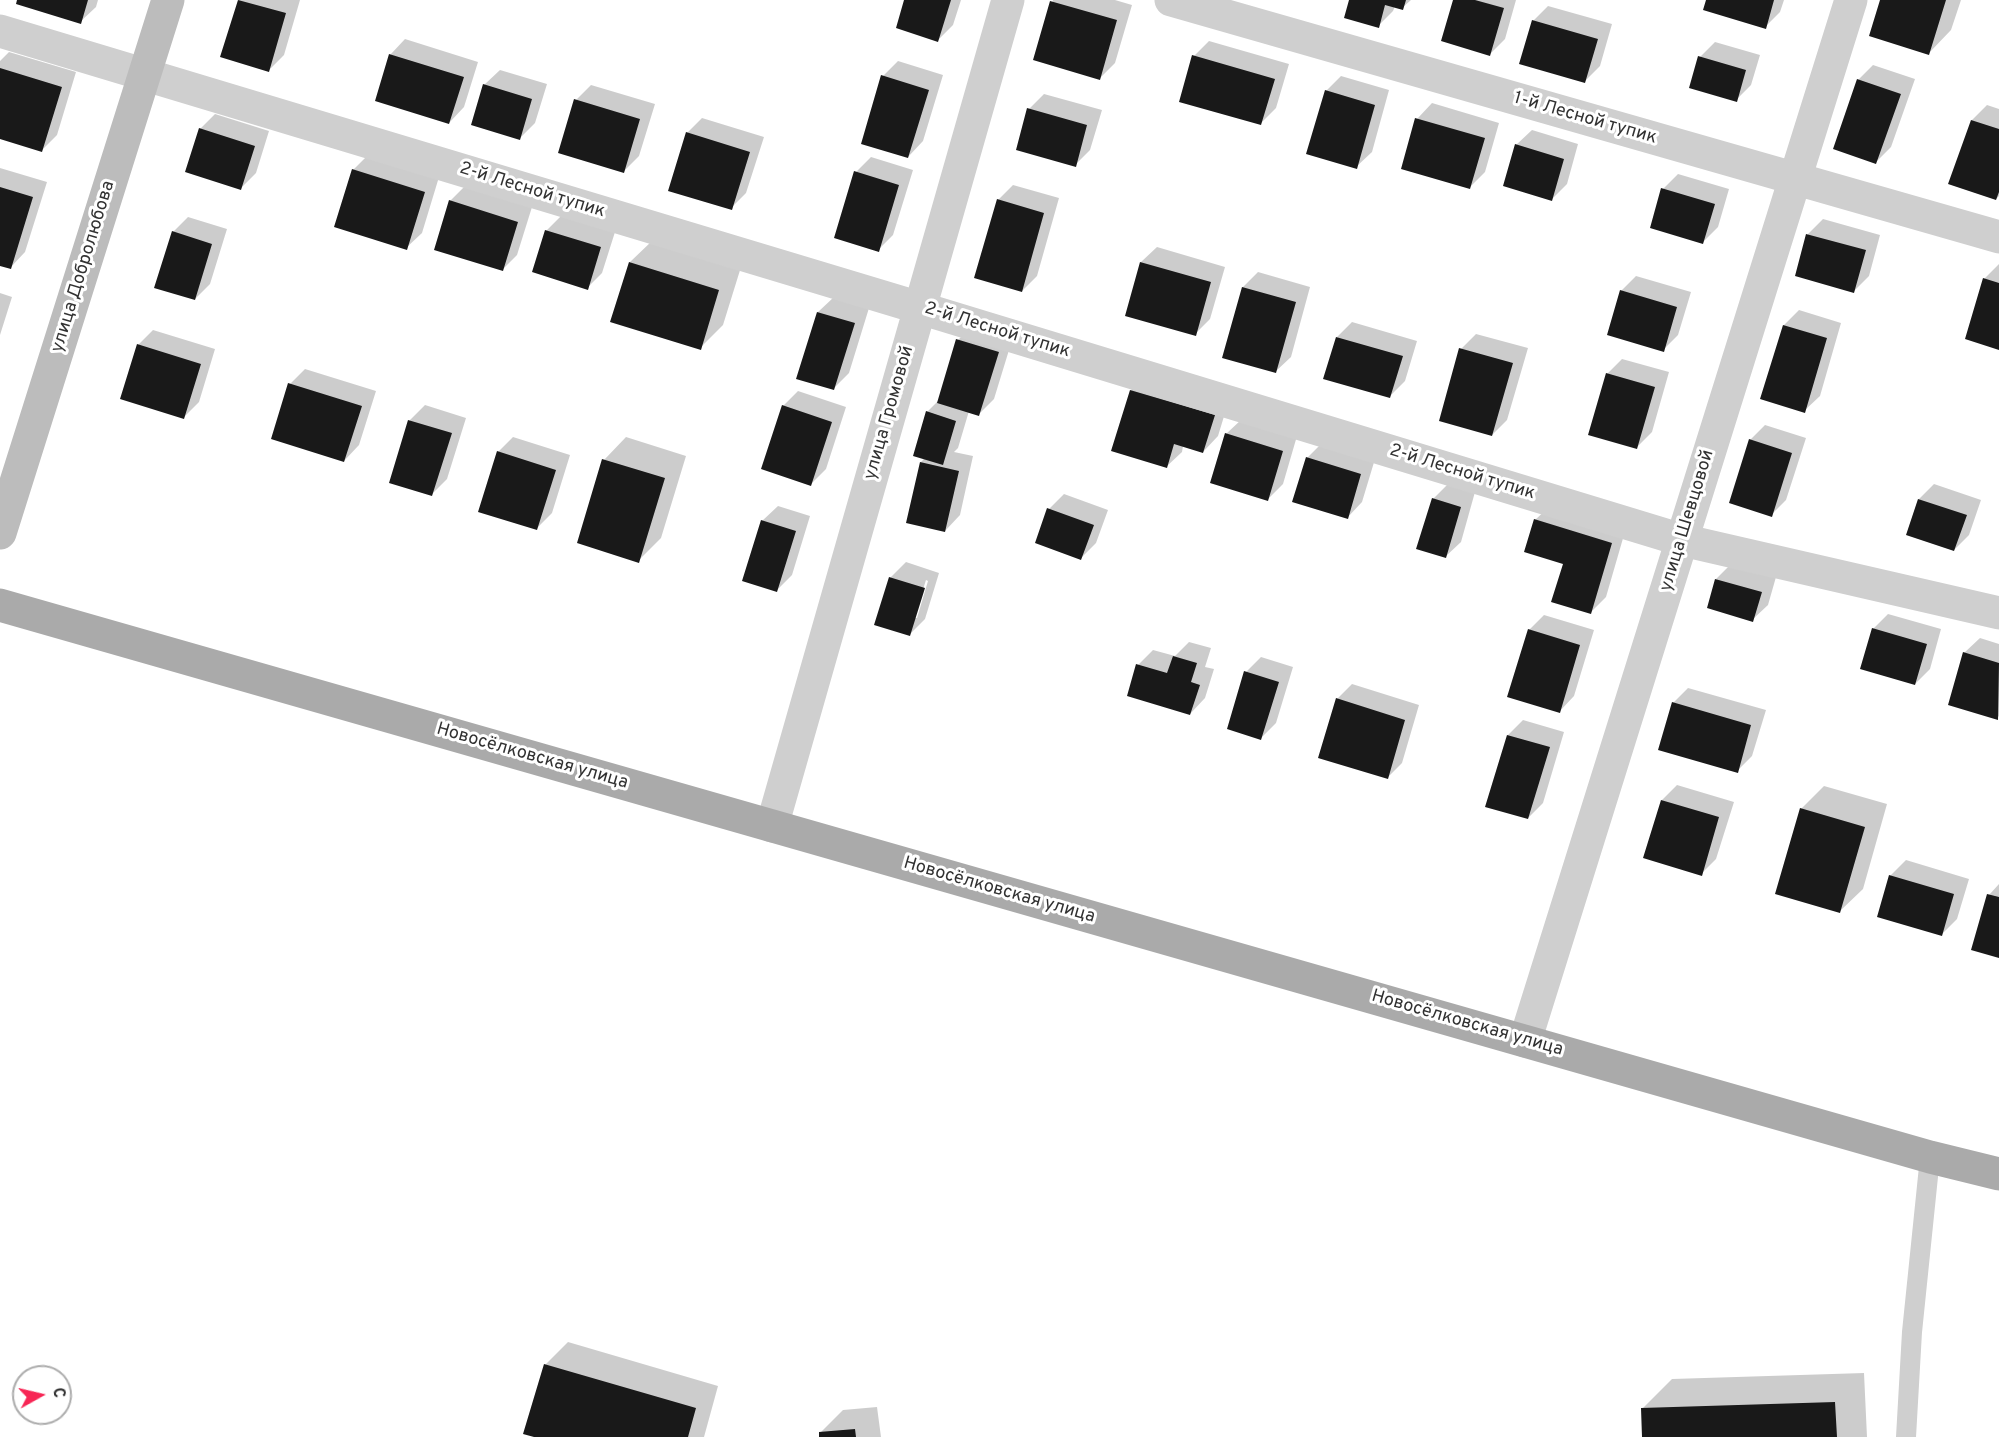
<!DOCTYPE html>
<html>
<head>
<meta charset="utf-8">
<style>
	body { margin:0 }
	#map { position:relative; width:1999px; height:1437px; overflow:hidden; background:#fff; font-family:Overpass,sans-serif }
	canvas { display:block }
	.north { position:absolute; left:12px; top:1365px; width:60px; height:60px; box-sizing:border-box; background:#fff; border:2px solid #adadad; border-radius:50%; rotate:82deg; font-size:16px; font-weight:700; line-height:24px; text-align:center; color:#323232 }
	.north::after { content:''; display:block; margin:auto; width:21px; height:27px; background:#f72655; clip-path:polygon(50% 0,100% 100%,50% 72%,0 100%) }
</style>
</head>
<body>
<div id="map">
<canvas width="1999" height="1437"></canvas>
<div class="north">С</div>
</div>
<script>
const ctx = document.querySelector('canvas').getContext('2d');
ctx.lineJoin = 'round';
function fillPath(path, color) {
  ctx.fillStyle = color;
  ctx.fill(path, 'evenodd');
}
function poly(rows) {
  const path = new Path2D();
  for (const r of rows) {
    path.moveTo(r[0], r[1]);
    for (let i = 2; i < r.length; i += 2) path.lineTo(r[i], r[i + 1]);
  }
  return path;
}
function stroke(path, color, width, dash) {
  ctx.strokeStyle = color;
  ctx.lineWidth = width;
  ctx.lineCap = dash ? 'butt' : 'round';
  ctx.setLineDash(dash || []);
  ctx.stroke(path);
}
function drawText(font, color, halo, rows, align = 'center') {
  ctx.font = font + ' Overpass,sans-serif';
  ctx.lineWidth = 6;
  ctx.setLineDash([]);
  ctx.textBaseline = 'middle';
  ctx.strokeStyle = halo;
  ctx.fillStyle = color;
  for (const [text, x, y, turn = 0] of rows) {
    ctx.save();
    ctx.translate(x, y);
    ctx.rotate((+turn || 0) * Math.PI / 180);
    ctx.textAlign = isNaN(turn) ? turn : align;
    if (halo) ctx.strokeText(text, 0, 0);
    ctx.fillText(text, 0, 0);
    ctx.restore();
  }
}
fillPath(poly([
	[19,0,98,0,96,7,80,22],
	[239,0,300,0,284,55,269,70,222,56],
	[906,0,961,0,953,25,938,40],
	[1053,0,1115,0,1132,5,1115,63,1100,78,1035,59],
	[1350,0,1411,0,1402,8,1395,6,1393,11,1378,26],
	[1455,0,1516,0,1505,39,1490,54],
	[1708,0,1784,0,1780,12,1765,27],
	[1882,0,1961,0,1951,30,1929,53],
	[1548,6,1612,24,1600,66,1585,81,1533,21],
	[405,39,478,62,464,107,449,123,390,55],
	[1209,41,1289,64,1276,108,1261,123,1194,56],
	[1715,42,1760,55,1751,85,1736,100,1700,57],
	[9,52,76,72,57,135,42,150,0,137,0,61],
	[898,61,943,75,923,141,908,157,883,76],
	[1873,65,1915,79,1891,147,1876,162,1858,80],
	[500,70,547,84,535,123,520,138,484,85],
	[1341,76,1389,90,1372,152,1356,167,1326,91],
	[591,85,655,104,639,156,624,171,576,100],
	[1044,94,1102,110,1090,150,1075,165,1029,109],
	[1432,103,1499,123,1485,172,1470,187,1417,119],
	[1987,105,1999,109,1999,196,1996,199,1972,120],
	[215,114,269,131,256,173,241,188,200,129],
	[702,118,764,137,746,193,731,208,687,133],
	[1532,130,1578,144,1567,184,1552,199,1516,145],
	[368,155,439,177,422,233,406,248,353,170],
	[871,157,913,170,893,235,878,250,856,172],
	[0,168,47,182,25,252,10,268,0,264],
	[1678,174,1729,189,1718,227,1703,242,1663,189],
	[1013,185,1059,198,1037,276,1022,291,998,200],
	[465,186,532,207,517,255,502,270,450,201],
	[561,216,615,232,602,273,587,288,546,231],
	[188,217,227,229,210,284,195,299,173,232],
	[1823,219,1880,235,1869,276,1854,291,1797,275,1808,234],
	[653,240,741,267,723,325,700,348,630,262],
	[1157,247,1225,267,1210,319,1195,334,1127,315,1141,262],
	[1999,264,1999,348,1984,279],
	[1258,272,1310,287,1291,357,1275,372,1224,357,1243,287],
	[1636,276,1691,292,1678,335,1663,350,1621,291],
	[0,293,12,297,0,335],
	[834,297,869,308,849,373,834,388,798,378,818,312],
	[1799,310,1841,323,1820,396,1804,411,1784,325],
	[1352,322,1417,341,1405,381,1390,396,1337,337],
	[973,325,1013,337,994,399,979,414,969,411,958,448,954,452,973,456,960,515,945,531,921,462,925,458,927,412,940,399,958,340],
	[153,330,215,349,199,402,184,417,138,345],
	[1476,334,1528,348,1507,420,1492,435,1461,349],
	[1622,359,1669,372,1652,432,1637,447,1607,374],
	[305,369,376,391,359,445,344,461,290,384],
	[1146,375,1229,400,1218,436,1203,452,1183,446,1182,452,1166,467,1131,390],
	[798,391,846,407,826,469,811,484,783,406],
	[425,405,466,418,447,479,432,494,391,482,410,420],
	[1242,419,1297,436,1283,484,1268,499,1226,434],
	[1765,425,1806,438,1786,500,1771,515,1750,440],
	[513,437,570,455,552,513,537,528,498,452],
	[626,437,686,456,661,538,638,561,604,460],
	[1322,443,1375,459,1362,502,1347,518,1307,458],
	[1448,484,1475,492,1461,542,1445,557,1433,499],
	[1934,484,1981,500,1969,535,1954,550,1919,499],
	[1064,494,1108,510,1096,543,1081,558,1049,509],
	[1551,505,1626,528,1606,597,1591,612,1565,563,1535,520],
	[778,506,810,516,792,575,777,590,762,521],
	[906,562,939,573,925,619,910,634,890,578],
	[926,580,928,581,917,618,914,618],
	[1731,564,1776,577,1768,605,1752,620,1716,579],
	[1888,614,1941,629,1930,669,1915,684,1873,629],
	[1544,615,1594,630,1574,696,1559,712,1529,630],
	[1980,638,1999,644,1999,716,1997,718,1964,653],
	[1189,642,1211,648,1205,667,1214,669,1205,698,1190,714,1138,665,1153,650,1175,656],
	[1261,657,1293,667,1276,723,1261,738,1246,672],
	[1352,684,1419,705,1402,763,1387,778,1337,699],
	[1688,688,1766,710,1752,756,1737,771,1673,703],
	[1523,720,1564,732,1543,803,1528,818,1487,806,1508,735],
	[1677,785,1734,802,1716,859,1701,874,1662,800],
	[1824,786,1887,804,1863,889,1840,911,1801,809],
	[1906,860,1969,879,1957,919,1942,934,1890,876],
	[1999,884,1999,957,1989,895],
	[568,1342,718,1386,704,1437,539,1437,545,1365],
	[1864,1373,1867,1437,1643,1437,1642,1409,1672,1379],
	[877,1407,881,1437,821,1437,820,1433,843,1410]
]), '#0003');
fillPath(poly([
	[17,0,88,0,81,24,16,4],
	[238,0,286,13,269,72,220,57],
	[904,0,951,0,938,42,896,28],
	[1349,0,1406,0,1403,10,1385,5,1379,28,1344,18],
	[1453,0,1475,0,1504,8,1490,56,1441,41],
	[1706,0,1774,0,1766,29,1703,10],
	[1880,0,1946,0,1929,55,1869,36],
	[1050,1,1117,20,1100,80,1033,60],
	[1532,20,1598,39,1585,83,1519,64],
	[389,54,464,77,449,124,375,101],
	[1192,55,1275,79,1261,125,1179,102],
	[1698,56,1746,70,1737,102,1689,88],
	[0,68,62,87,42,152,0,139],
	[881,75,929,90,908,158,861,144],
	[1857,79,1901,94,1876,164,1833,149],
	[483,84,532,99,520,140,471,125],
	[1325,90,1375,105,1357,169,1306,154],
	[574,99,640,119,624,173,558,153],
	[1027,108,1087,125,1076,167,1016,150],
	[1415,118,1485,138,1470,189,1401,169],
	[1971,120,1999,129,1999,192,1996,200,1948,184],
	[199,128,255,146,241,190,185,172],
	[686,132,750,152,732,210,668,191],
	[1515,144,1564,159,1552,201,1503,186],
	[352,169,425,192,407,250,334,227],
	[854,171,899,185,879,252,834,238],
	[0,187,33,197,11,269,0,266],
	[1661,188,1715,204,1703,244,1650,228],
	[997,199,1044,213,1022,292,974,278],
	[449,200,518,222,503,271,434,250],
	[545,230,601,247,588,290,532,272],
	[172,231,212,244,195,300,154,288],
	[1806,234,1866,250,1854,293,1795,276],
	[629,262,719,290,701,350,610,322],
	[1140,262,1211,282,1196,336,1125,316],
	[1983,278,1999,283,1999,350,1965,339],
	[1242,287,1296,302,1276,373,1222,358],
	[1620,290,1677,307,1664,352,1607,335],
	[817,312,855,323,834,390,796,379],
	[1783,325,1827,338,1805,413,1760,399],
	[1336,337,1403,356,1390,398,1323,379],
	[956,339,999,352,979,416,937,403],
	[137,344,201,364,184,419,120,399],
	[1459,348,1513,363,1492,436,1439,421],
	[1606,373,1655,387,1637,449,1588,435],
	[288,383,362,406,344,462,271,439],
	[1130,390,1215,415,1203,453,1174,444,1167,468,1111,451],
	[782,405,832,422,811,486,761,469],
	[926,411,956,421,943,465,913,456],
	[408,420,452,433,432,496,389,483],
	[1225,433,1283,451,1268,501,1210,483],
	[1749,439,1792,453,1772,517,1729,503],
	[497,451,556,470,537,530,478,512],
	[1306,457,1361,474,1348,519,1292,502],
	[602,459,665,478,639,563,577,543],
	[920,462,959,471,945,532,906,523],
	[1432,498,1461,507,1446,558,1416,549],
	[1918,499,1967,515,1954,551,1906,535],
	[1047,508,1094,525,1081,560,1035,543],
	[1534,519,1612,543,1591,614,1551,602,1563,564,1524,552],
	[761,520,796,531,777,592,742,581],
	[889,577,925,588,910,636,874,625],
	[1715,579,1762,592,1753,622,1707,608],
	[1872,628,1927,644,1915,685,1860,669],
	[1528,629,1580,645,1560,713,1507,697],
	[1963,652,1999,663,1998,720,1948,705],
	[1173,656,1197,663,1191,682,1200,685,1190,715,1127,696,1136,664,1167,673],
	[1244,671,1279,682,1261,740,1227,729],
	[1336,698,1405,720,1388,779,1318,758],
	[1672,702,1751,725,1738,773,1658,750],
	[1507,735,1550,747,1528,819,1485,807],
	[1661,800,1719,817,1702,876,1643,858],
	[1800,808,1865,827,1840,913,1775,894],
	[1889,875,1954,894,1942,936,1877,917],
	[1987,894,1999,897,1999,958,1971,950],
	[544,1364,696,1408,688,1437,534,1437,523,1434],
	[1835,1402,1837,1437,1642,1437,1641,1408],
	[855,1429,856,1437,819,1437,819,1432]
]), '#191919');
stroke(poly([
	[1906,1437,1912,1332,1930,1157]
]), '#cfcfcf', 20);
stroke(poly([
	[1171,0,1999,237],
	[0,31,920,308,1682,540,1999,613],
	[772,826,1008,0],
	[1525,1041,1851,0]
]), '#cfcfcf', 33);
stroke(poly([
	[0,533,168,0]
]), '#bcbcbc', 33);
stroke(poly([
	[0,605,1930,1157,1999,1174]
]), '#aaa', 33);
drawText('18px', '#323232', '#fff', [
	["1-й Лесной тупик",1585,119,16],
	["2-й Лесной тупик",532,191,17],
	["улица Добролюбова",84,267,-73],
	["2-й Лесной тупик",997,331,17],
	["улица Громовой",890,413,-74],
	["2-й Лесной тупик",1462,473,17],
	["улица Шевцовой",1688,521,-73],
	["Новосёлковская улица",532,757,16],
	["Новосёлковская улица",999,891,16],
	["Новосёлковская улица",1467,1024,16]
]);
</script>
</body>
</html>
